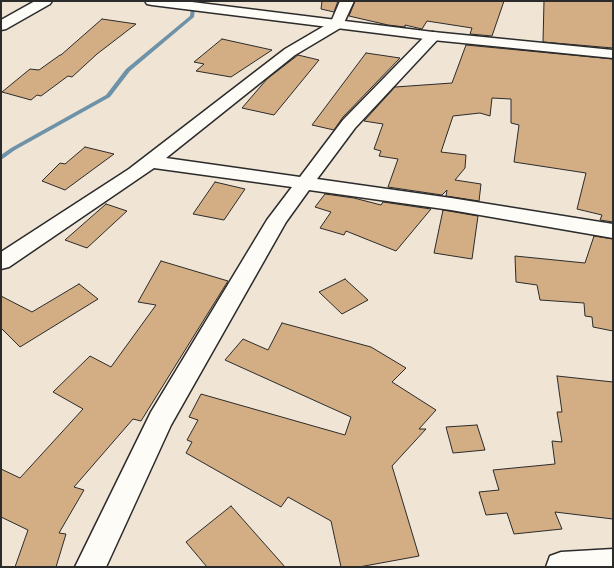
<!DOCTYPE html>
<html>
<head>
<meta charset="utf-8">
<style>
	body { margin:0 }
	#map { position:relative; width:614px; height:568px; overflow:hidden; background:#f0e4d4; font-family:Dekko,sans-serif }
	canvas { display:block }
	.frame { position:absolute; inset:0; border:2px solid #2b2b2b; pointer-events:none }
</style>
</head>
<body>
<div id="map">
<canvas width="614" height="568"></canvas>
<div class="frame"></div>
</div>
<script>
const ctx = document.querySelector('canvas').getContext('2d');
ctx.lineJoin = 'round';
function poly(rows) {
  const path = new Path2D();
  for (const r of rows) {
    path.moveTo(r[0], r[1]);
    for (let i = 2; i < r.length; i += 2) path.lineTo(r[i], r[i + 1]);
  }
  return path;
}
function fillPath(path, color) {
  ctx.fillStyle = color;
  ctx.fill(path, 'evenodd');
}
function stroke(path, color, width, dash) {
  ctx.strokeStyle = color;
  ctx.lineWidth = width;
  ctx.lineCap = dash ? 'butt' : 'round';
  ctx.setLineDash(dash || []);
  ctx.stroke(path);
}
fillPath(poly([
	[192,1,196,1,194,17,130,71,110,97,15,150,1,160,1,155,11,148,106,95,126,69,190,16,192,1]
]), '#6e92a8');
const building = poly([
	[322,1,338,1,334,12,321,9,322,1],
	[355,1,504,1,492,36,470,34,472,28,427,21,422,29,405,25,405,27,388,25,349,16,355,1],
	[544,1,613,1,613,48,543,42,544,1],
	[102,19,136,24,97,54,72,77,68,76,41,96,37,95,31,100,2,92,30,69,39,70,60,55,61,55,102,19],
	[222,39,272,50,231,77,196,71,204,64,194,62,222,39],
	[466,45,613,59,613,222,600,220,602,215,577,209,586,173,514,162,519,125,511,123,511,99,492,98,490,116,480,113,453,116,441,152,466,155,465,168,455,180,481,184,479,201,446,196,447,190,442,195,388,187,398,159,379,156,381,151,374,149,383,124,364,121,395,87,452,83,466,45],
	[366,53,400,58,343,117,334,130,312,125,366,53],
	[298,55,319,60,274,115,242,108,267,79,298,55],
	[85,147,114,154,65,190,42,181,60,163,65,164,85,147],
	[215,182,245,189,224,220,193,214,215,182],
	[325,194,354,198,381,205,383,202,431,209,396,251,346,231,344,235,320,228,331,212,315,207,325,194],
	[106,204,127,211,87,248,65,240,106,204],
	[443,210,478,216,472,259,434,253,443,210],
	[594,236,613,239,613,331,593,327,592,317,585,316,584,303,540,300,537,285,516,282,515,256,585,263,594,236],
	[161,261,228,281,141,421,133,419,74,487,84,490,59,533,66,534,56,567,15,567,28,530,1,517,1,469,20,478,83,409,53,392,90,356,111,367,156,305,138,302,161,261],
	[345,279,368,300,342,314,319,292,345,279],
	[79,284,98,299,20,347,1,328,1,296,32,312,79,284],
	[282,323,371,347,406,368,392,382,436,410,419,429,426,429,392,466,419,556,359,567,341,567,331,521,288,497,281,507,186,453,192,442,187,440,198,420,189,417,201,394,345,435,351,417,225,360,243,339,268,350,282,323],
	[557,376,613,382,613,519,555,512,562,529,514,534,507,513,486,515,479,492,499,490,493,470,555,464,552,441,562,442,557,412,562,412,557,376],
	[477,425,485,450,453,453,446,427,477,425],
	[231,506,285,567,207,567,186,542,231,506]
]);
fillPath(building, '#d3ad84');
stroke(building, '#2b2b2b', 1);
const street = poly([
	[35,1,52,1,50,4,6,29,1,30,1,20,35,1],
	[340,1,354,1,342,27,295,55,166,158,300,177,343,120,428,33,433,32,438,33,440,36,438,39,355,128,317,179,451,198,613,224,613,238,451,210,309,190,286,222,171,425,106,567,75,567,151,412,267,220,292,187,154,168,9,267,1,269,1,252,129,169,285,49,331,22,340,1],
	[613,549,613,567,546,567,550,556,561,552,613,549]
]);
const secondary = poly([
	[145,1,184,1,433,32,613,50,613,58,433,40,152,5,147,4,145,1]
]);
stroke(street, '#2b2b2b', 3);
stroke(secondary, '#2b2b2b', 3);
fillPath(street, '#fdfcf7');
fillPath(secondary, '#fdfcf7');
</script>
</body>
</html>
